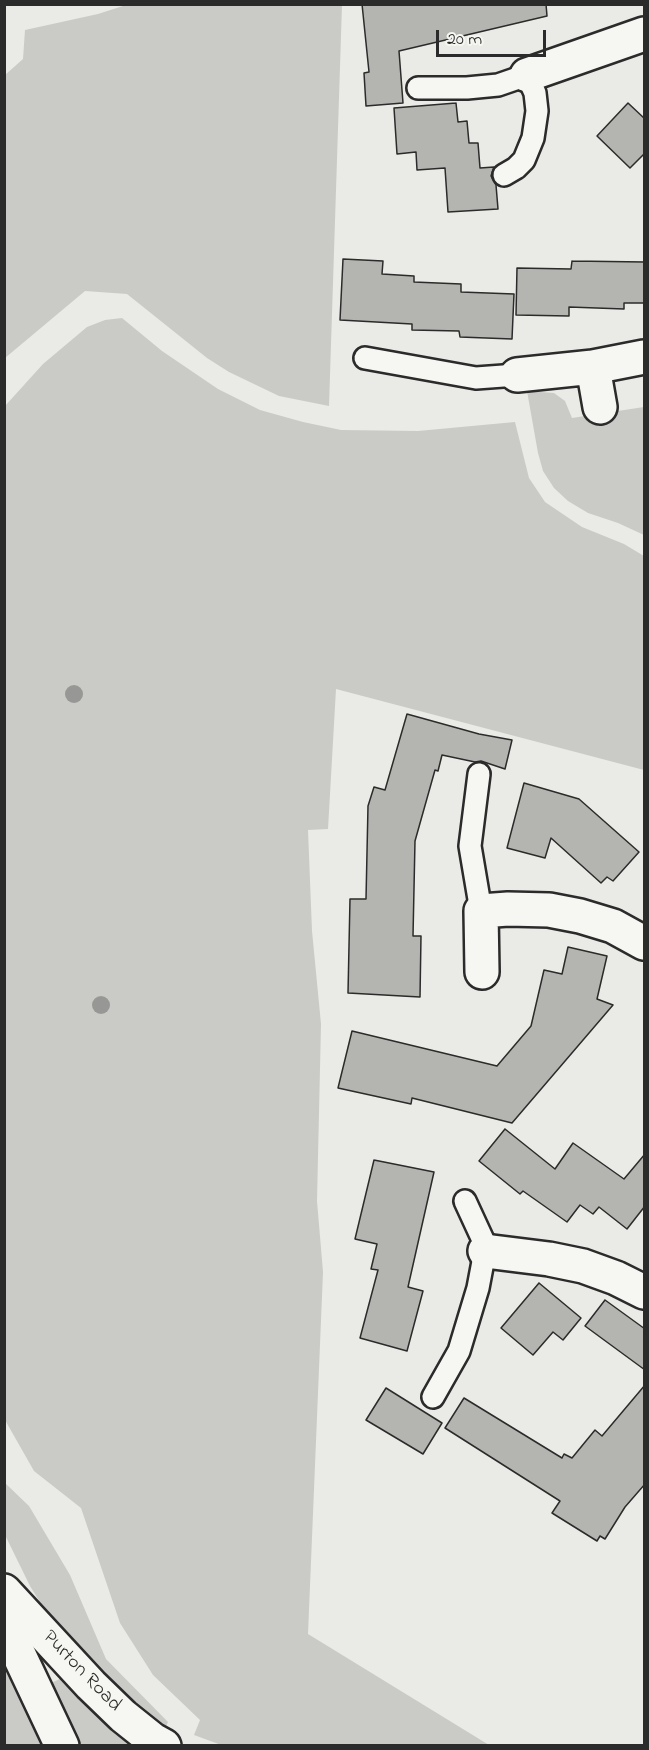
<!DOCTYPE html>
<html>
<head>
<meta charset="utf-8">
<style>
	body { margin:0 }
	#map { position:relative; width:649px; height:1750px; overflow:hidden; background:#eaeae6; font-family:"Indie Flower",sans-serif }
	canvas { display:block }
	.frame { position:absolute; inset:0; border:6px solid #2b2b2b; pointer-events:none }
	.scale { position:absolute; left:436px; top:30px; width:110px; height:27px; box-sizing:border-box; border:3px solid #2b2b2b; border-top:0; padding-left:8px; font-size:18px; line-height:21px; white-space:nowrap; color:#2b2b2b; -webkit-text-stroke:4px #f6f6f2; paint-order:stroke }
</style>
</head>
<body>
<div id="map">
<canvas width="649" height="1750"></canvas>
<div class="frame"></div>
<div class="scale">20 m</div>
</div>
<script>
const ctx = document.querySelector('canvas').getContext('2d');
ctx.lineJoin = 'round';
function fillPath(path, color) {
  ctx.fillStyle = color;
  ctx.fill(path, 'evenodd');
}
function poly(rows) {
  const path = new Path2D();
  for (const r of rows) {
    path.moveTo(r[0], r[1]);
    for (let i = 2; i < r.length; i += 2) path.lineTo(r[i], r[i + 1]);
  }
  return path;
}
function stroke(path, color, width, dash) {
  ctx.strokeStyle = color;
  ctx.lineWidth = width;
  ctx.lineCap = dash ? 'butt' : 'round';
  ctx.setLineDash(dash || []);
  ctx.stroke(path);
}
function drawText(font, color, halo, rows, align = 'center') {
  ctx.font = font + ' "Indie Flower",sans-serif';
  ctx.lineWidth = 4.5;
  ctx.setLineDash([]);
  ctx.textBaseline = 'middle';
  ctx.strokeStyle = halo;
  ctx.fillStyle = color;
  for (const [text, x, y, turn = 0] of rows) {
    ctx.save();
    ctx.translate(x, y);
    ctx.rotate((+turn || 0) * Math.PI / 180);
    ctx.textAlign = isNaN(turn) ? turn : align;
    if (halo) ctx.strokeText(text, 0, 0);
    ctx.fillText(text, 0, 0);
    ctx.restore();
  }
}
fillPath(poly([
	[126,5,342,5,329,406,279,396,229,372,207,358,127,294,85,291,5,358,5,75,23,59,25,30,98,14],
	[122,318,162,351,218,389,260,410,303,422,341,430,418,431,515,422,529,478,545,502,582,527,624,544,644,556,644,770,336,689,328,829,308,830,312,931,321,1024,317,1201,323,1272,308,1634,489,1745,224,1746,194,1735,200,1720,153,1675,120,1623,81,1508,34,1471,5,1420,5,406,43,364,87,327,105,320],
	[527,391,554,393,565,401,572,418,644,407,644,535,618,523,588,513,568,501,554,488,543,471,538,453],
	[4,1482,29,1506,70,1575,106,1659,168,1722,163,1733,142,1717,48,1615,30,1586,5,1535],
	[4,1665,5,1665,41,1745,5,1745],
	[62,1678,77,1696,103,1720,137,1745,81,1745,51,1683]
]), '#cacac7');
const building = poly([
	[362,4,546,4,547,16,399,51,403,103,366,106,364,73,369,72,362,4],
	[456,103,458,122,467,121,469,143,478,143,480,168,494,167,491,176,496,185,498,209,448,212,445,168,417,170,416,152,397,154,394,108,456,103],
	[628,103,645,119,645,153,630,168,597,136,628,103],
	[343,259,383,261,382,274,414,276,414,282,461,284,461,292,514,294,512,339,460,337,459,331,412,330,412,324,340,320,343,259],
	[572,261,645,262,645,303,624,303,624,309,569,307,569,316,516,315,517,268,571,269,572,261],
	[407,714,479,734,512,740,505,769,481,761,475,762,442,755,438,771,435,770,415,841,413,936,421,936,420,997,348,993,350,899,366,899,368,806,374,787,385,790,407,714],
	[524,783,579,799,639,852,613,881,607,877,601,883,551,838,545,858,507,848,524,783],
	[568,947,607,956,597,999,613,1005,512,1123,412,1098,411,1104,338,1088,352,1031,497,1066,531,1026,544,970,562,974,568,947],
	[505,1129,555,1169,573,1143,624,1179,645,1154,645,1206,627,1229,599,1207,593,1214,580,1205,567,1222,523,1191,520,1194,479,1161,505,1129],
	[374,1160,434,1172,408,1287,423,1291,407,1351,360,1338,378,1270,371,1269,377,1244,355,1239,374,1160],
	[539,1283,581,1318,563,1340,553,1332,533,1355,501,1328,539,1283],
	[605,1300,645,1329,645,1370,585,1326,605,1300],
	[645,1385,645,1484,625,1507,605,1539,600,1536,597,1541,552,1513,560,1501,445,1428,464,1398,562,1458,564,1454,572,1458,595,1430,602,1436,645,1385],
	[386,1388,442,1423,423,1454,366,1420,386,1388]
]);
fillPath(building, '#b4b4b1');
stroke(building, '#2b2b2b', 1.5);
const lane = poly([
	[418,88,467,88,498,85,527,75,535,93,537,111,533,138,524,160,516,168,504,175],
	[365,358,476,378,517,375],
	[479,774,470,846,481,911],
	[433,1397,459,1351,478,1288,485,1251,483,1240,465,1201]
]);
const street = poly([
	[527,75,644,34],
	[593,367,600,407],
	[517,375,593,367,644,357],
	[482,972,481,911,508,909,549,910,580,916,613,926,644,943],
	[485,1251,549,1259,583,1266,616,1278,644,1292]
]);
const secondary = poly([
	[4,1591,91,1685,123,1716,153,1740,164,1746]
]);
const primary = poly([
	[4,1623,62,1746]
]);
stroke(lane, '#2b2b2b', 26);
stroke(street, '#2b2b2b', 38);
stroke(secondary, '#2b2b2b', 38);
stroke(primary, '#2b2b2b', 38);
stroke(lane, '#f6f6f2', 21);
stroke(street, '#f6f6f2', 33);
stroke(secondary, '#f6f6f2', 33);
stroke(primary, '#f6f6f2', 33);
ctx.fillStyle = '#979795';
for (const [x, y] of [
	[74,694],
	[101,1005]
]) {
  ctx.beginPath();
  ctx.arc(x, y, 9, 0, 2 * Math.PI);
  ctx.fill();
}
drawText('20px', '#2b2b2b', '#f6f6f2', [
	["Purton Road",81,1672,46]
]);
</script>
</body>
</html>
